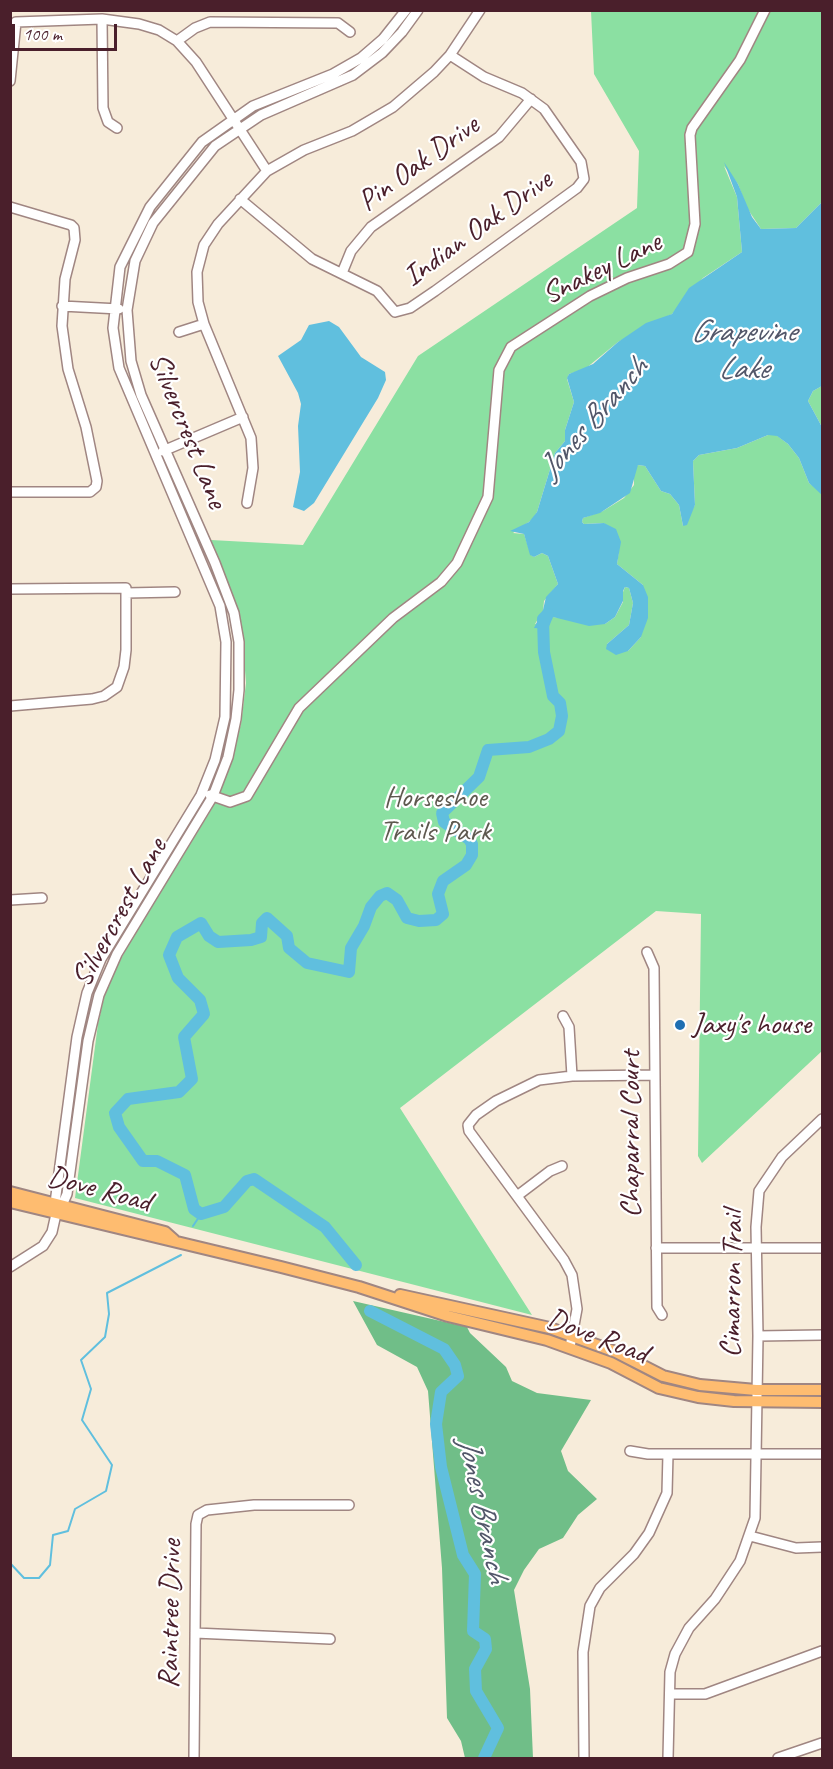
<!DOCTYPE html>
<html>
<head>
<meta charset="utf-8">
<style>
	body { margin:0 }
	#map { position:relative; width:833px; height:1769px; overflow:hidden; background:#f7ecda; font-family:Caveat,sans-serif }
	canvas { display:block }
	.frame { position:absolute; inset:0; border:12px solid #4a1f2b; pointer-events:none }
	.scale { position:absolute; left:12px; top:24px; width:105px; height:27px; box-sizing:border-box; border:3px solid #4a1f2b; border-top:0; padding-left:8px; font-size:18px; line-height:21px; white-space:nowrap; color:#4a1f2b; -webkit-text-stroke:4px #fff; paint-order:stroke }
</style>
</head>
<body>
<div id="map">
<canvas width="833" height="1769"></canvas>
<div class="frame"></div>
<div class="scale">100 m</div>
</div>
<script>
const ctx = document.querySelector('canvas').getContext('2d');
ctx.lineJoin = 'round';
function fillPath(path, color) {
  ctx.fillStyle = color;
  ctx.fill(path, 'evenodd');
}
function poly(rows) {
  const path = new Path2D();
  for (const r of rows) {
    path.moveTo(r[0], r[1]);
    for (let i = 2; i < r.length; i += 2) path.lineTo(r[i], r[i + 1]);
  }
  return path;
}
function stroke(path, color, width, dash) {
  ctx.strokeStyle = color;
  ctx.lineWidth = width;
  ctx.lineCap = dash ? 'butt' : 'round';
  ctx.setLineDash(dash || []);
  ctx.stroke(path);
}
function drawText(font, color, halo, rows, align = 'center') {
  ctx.font = font + ' Caveat,sans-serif';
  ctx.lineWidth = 4.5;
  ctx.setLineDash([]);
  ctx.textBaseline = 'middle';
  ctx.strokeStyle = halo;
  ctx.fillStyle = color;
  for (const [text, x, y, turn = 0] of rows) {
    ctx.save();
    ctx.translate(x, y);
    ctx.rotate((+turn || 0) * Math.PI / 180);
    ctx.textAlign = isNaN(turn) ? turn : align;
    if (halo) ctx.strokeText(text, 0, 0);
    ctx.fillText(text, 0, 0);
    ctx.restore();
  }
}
fillPath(poly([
	[591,11,822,11,822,202,796,228,761,229,747,208,738,184,724,166,737,197,742,252,703,278,672,314,618,342,585,369,569,374,567,379,574,402,565,430,565,441,555,453,537,512,533,519,513,533,524,534,531,555,534,557,542,553,548,556,558,584,544,601,543,611,535,624,550,620,553,617,605,624,615,617,623,602,623,592,625,587,629,588,633,603,629,625,607,644,628,651,641,637,643,585,617,564,619,550,604,523,584,524,582,522,583,518,603,511,624,498,634,485,634,469,638,465,645,466,661,491,670,494,679,505,683,526,695,505,693,461,699,455,737,448,768,435,776,435,788,444,799,458,809,483,822,493,822,1051,702,1163,698,1156,701,914,656,911,400,1108,532,1315,75,1198,98,1024,107,985,130,942,211,810,227,774,241,724,246,683,241,621,211,540,303,545,418,356,637,208,639,151,594,74],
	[822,386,822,427,808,401,813,391]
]), '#8be0a2');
fillPath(poly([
	[353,1301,467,1327,470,1333,506,1367,512,1381,537,1393,591,1400,561,1451,568,1471,597,1499,578,1515,563,1538,539,1549,524,1570,514,1590,530,1689,533,1758,465,1758,461,1741,447,1718,442,1568,428,1391,417,1367,377,1345]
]), '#70be88');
fillPath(poly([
	[724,162,738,184,752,217,761,229,796,228,822,202,822,386,813,391,808,401,822,427,822,495,809,483,799,458,788,444,777,436,768,435,737,448,699,455,693,461,695,505,687,525,683,526,679,505,670,494,661,491,645,466,638,465,630,493,600,513,583,518,582,522,584,524,604,523,616,529,621,542,617,564,643,585,648,597,648,618,641,637,628,651,616,655,606,649,607,644,629,625,633,603,629,588,625,587,623,591,623,601,615,617,605,624,589,626,553,617,548,629,534,628,543,610,546,597,558,584,548,556,542,553,534,557,530,555,524,534,510,531,529,522,537,512,555,453,565,441,565,430,574,402,567,378,569,374,593,364,618,342,646,323,672,314,689,288,742,252,737,197],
	[329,321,339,327,361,357,385,372,386,380,378,398,314,503,304,511,293,507,300,472,298,426,301,404,298,393,278,356,301,340,309,325]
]), '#60bfde');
stroke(poly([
	[193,1226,201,1214],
	[10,1563,24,1578,39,1578,50,1565,53,1535,68,1531,75,1509,106,1491,112,1465,82,1420,91,1389,81,1360,105,1337,109,1314,107,1293,181,1255]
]), '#60bfde', 2);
stroke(poly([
	[356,1265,325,1227,254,1179,247,1181,224,1207,201,1214,194,1209,185,1175,157,1161,143,1161,119,1127,115,1113,128,1099,179,1092,192,1079,184,1037,204,1014,200,1000,178,978,169,955,177,937,201,923,209,936,218,942,251,940,261,937,262,923,267,918,287,936,289,948,307,963,349,972,351,948,364,926,371,907,380,896,387,893,397,900,407,918,419,921,436,920,443,914,438,894,443,881,466,865,472,855,472,844,469,839,444,822,442,813,479,777,488,750,529,747,549,739,559,731,562,716,560,703,553,696,544,652,543,619,548,614],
	[370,1311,444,1349,455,1365,458,1376,441,1392,436,1424,441,1467,463,1555,475,1574,473,1631,485,1639,486,1649,475,1669,476,1691,498,1728,484,1758]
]), '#60bfde', 12);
const minor = poly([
	[102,19,103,108,108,122,117,128],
	[177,41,195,28,210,22,338,23,350,32],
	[10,81,16,22,102,19,139,24,159,30,177,41,196,62,267,171],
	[240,199,312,259,377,291,395,312,410,308,435,291,577,188,584,179,581,162,544,109,522,93,484,77,450,55],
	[10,207,71,225,74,228,75,240,65,279,62,326,68,369,86,427,97,481,96,487,90,492,10,492],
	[342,273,351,251,371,227,499,137,531,99],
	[62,306,119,309],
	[179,332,204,324],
	[163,451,243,417],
	[247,503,253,468,251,438,204,324,198,302,197,272,204,245,218,224,267,171,304,150,352,131,393,107,434,72,450,55,480,10],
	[10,589,126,588,126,593,175,592],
	[10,706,92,699,104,696,117,687,124,667,126,650,126,593],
	[210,795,230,802,247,796,299,708,393,618,441,582,457,563,488,497,499,370,511,347,590,296,627,278,669,264,688,252,695,224,690,135,692,128,740,60,765,10],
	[10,900,42,898],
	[647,952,654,968,657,1307,662,1315],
	[563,1016,569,1027,572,1076],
	[517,1196,550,1171,562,1166],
	[60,1210,67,1194,88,1041,99,995,117,954,213,796,228,757,236,719,239,690,239,642,234,613,215,563,141,395,131,361,127,310,135,261,153,223,215,146,261,115,353,75,382,53,402,32,418,10],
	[656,1248,822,1248],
	[10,1267,43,1246,52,1232,56,1214,55,1203,77,1037,87,993,101,959,201,795,215,760,225,717,226,642,220,606,119,368,113,328,120,267,150,207,202,142,253,106,333,74,361,58,383,39,406,10],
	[758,1336,822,1335],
	[570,1347,577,1309,572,1275,564,1260,469,1131,468,1125,476,1115,496,1101,539,1080,572,1076,654,1075],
	[630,1451,648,1454,822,1454],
	[750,1536,796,1548,822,1547],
	[195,1633,330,1639],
	[670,1694,705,1694,822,1651],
	[194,1758,196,1524,198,1515,207,1510,254,1505,349,1505],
	[584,1758,583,1652,590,1606,600,1588,634,1554,649,1533,667,1493,668,1454],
	[668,1758,670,1672,675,1654,689,1628,715,1599,740,1561,755,1518,758,1336,756,1227,759,1191,782,1157,822,1119],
	[778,1758,822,1743]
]);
const major = poly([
	[10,1192,165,1232,174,1240],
	[10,1202,281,1267,359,1287,448,1316,547,1340,611,1363,659,1388,698,1397,734,1401,822,1402],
	[400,1295,550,1328,616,1352,663,1376,700,1385,756,1390,822,1390]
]);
stroke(minor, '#a08682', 12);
stroke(major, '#a08682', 14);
stroke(minor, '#fff', 9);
stroke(major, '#febc70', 10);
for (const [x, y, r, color] of [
	[680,1025,6,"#1f6fb2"]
]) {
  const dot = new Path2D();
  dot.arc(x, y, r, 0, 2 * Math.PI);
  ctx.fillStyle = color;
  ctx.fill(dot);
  stroke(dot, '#fff', 2);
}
drawText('30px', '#4a1f2b', '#fff', [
	["Pin Oak Drive",419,164,-36],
	["Indian Oak Drive",478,229,-36],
	["Snakey Lane",602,269,-26],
	["Silvercrest Lane",187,431,68],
	["Silvercrest Lane",120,913,-61],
	["Chaparral Court",631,1134,-90],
	["Dove Road",99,1190,15],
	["Cimarron Trail",733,1284,-89],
	["Dove Road",597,1337,21],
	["Raintree Drive",171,1614,-89]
]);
drawText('30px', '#5e594f', '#fff', [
	["Horseshoe",435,798],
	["Trails Park",435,832]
]);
drawText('30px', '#4a1f2b', '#fff', [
	["Jaxy's house",692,1025]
], 'left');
drawText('italic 32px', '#52576a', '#fff', [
	["Grapevine",743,333],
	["Lake",743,370],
	["Jones Branch",594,419,-49],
	["Jones Branch",482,1510,78]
]);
</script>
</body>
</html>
